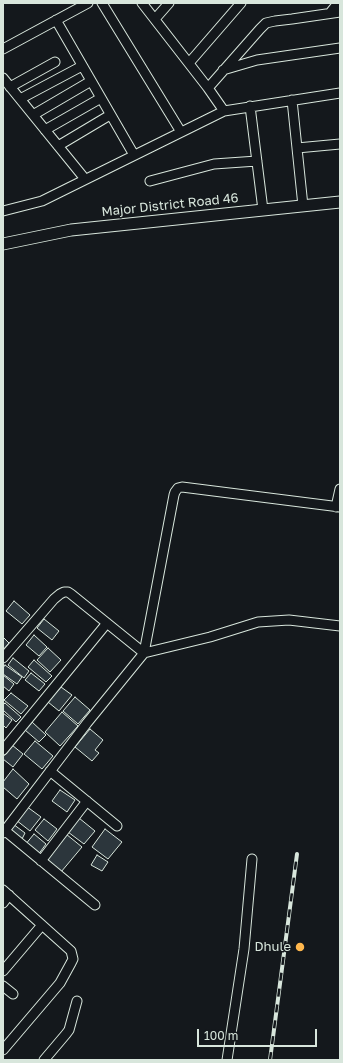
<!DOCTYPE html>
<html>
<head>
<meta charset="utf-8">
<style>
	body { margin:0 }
	#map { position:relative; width:343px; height:1063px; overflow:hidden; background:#14181c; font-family:"Golos Text",sans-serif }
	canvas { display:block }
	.frame { position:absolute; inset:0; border:4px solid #d8e6dc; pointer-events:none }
	.scale { position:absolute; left:197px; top:1029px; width:120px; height:18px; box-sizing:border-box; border:2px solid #d8e6dc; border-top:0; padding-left:5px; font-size:12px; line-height:14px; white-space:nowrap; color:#d8e6dc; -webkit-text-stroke:3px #14181c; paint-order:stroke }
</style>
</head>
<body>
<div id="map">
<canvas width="343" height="1063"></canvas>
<div class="frame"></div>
<div class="scale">100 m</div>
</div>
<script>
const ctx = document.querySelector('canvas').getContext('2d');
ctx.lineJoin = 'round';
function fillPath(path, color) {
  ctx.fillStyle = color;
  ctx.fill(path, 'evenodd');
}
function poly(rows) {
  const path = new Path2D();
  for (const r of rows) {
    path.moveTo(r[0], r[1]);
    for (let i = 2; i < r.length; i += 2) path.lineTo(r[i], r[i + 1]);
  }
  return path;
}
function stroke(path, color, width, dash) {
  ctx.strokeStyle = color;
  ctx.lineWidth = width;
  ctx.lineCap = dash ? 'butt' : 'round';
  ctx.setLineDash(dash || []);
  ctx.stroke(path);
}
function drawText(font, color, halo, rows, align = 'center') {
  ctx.font = font + ' "Golos Text",sans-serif';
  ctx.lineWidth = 3;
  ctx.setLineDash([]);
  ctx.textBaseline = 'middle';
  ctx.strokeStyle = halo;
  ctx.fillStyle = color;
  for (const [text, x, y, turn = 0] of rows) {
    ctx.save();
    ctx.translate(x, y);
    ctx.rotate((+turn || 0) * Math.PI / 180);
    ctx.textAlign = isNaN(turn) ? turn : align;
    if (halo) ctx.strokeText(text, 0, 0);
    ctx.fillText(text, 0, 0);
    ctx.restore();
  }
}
const building = poly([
	[14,601,30,615,22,624,6,611,14,601],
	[44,619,59,631,52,640,37,628,44,619],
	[34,635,47,647,39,656,26,645,34,635],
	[3,637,9,643,3,650,3,637],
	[48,648,61,660,50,672,37,660,48,648],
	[13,658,29,671,24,678,8,665,13,658],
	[34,660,52,676,46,682,28,667,34,660],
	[5,665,22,677,17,684,3,674,3,668,5,665],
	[31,673,45,684,39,691,25,680,31,673],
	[3,675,14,684,9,691,3,686,3,675],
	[61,687,72,695,59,711,48,702,61,687],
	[11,693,28,706,21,714,4,700,11,693],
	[75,697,90,710,78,724,63,711,75,697],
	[5,703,21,717,16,722,3,710,3,705,5,703],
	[62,712,78,726,60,746,45,732,62,712],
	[3,713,12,720,6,728,3,725,3,713],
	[32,722,46,735,39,742,25,730,32,722],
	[90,729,103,740,95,750,99,753,92,761,75,747,90,729],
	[35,741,53,756,42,769,24,754,35,741],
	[12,745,23,754,13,767,3,759,3,757,12,745],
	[13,769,29,784,17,799,3,787,3,782,13,769],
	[60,790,75,800,67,812,52,801,60,790],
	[26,806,41,817,30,831,16,820,26,806],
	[79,818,95,831,84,844,68,832,79,818],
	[44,819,57,829,48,841,35,830,44,819],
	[13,824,25,833,22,839,10,829,13,824],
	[105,829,122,842,108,859,92,847,105,829],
	[34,834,46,844,38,855,25,845,34,834],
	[66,834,82,847,61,872,45,859,66,834],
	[97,855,108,862,102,871,91,865,97,855]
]);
fillPath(building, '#2c363c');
stroke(building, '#d8e6dc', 1);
const minor = poly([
	[102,3,181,132],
	[142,3,208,88,224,111],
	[330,13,338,3],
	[155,19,169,3],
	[56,20,134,155],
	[3,49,88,3],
	[189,63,241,3],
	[223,70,257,60,340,48],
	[3,78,85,179],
	[10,87,55,62],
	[208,88,260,29,266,23,275,21,292,19,340,12],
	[20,99,82,66],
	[292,100,303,206],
	[250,106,263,210],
	[33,115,91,81],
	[45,130,101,98],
	[58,146,110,115],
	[297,148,340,144],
	[150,181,214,164,257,161],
	[3,211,42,201,224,111,340,93],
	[336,507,340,489],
	[3,658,54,599,60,594,64,592,68,592,71,594,144,653,174,495,175,492,178,488,182,487,340,507],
	[3,750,107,623],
	[50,771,117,826],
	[3,829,95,905],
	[3,833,87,723,144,653,210,637,258,622,289,620,340,626],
	[41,861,87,801],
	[3,890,71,951,73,959,71,963,60,983,3,1050],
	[3,903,9,895],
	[3,971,42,925],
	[3,986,13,994],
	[44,1060,66,1034,69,1030,77,1001],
	[227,1060,244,949,252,859]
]);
const major = poly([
	[3,244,71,230,340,202]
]);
stroke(minor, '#d8e6dc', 11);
stroke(major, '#d8e6dc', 13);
stroke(minor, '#14181c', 9);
stroke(major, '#14181c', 11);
const rail = poly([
	[270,1060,297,854]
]);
stroke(rail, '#d8e6dc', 4);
stroke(rail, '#14181c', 2.5, [8]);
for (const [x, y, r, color] of [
	[300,947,5,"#ffb74d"]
]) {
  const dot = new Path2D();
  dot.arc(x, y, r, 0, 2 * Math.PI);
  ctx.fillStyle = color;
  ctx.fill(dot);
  stroke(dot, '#14181c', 1.5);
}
drawText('13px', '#d8e6dc', '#14181c', [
	["Major District Road 46",170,205,-6]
]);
drawText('13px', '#d8e6dc', '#14181c', [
	["Dhule",291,947]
], 'right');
</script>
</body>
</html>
